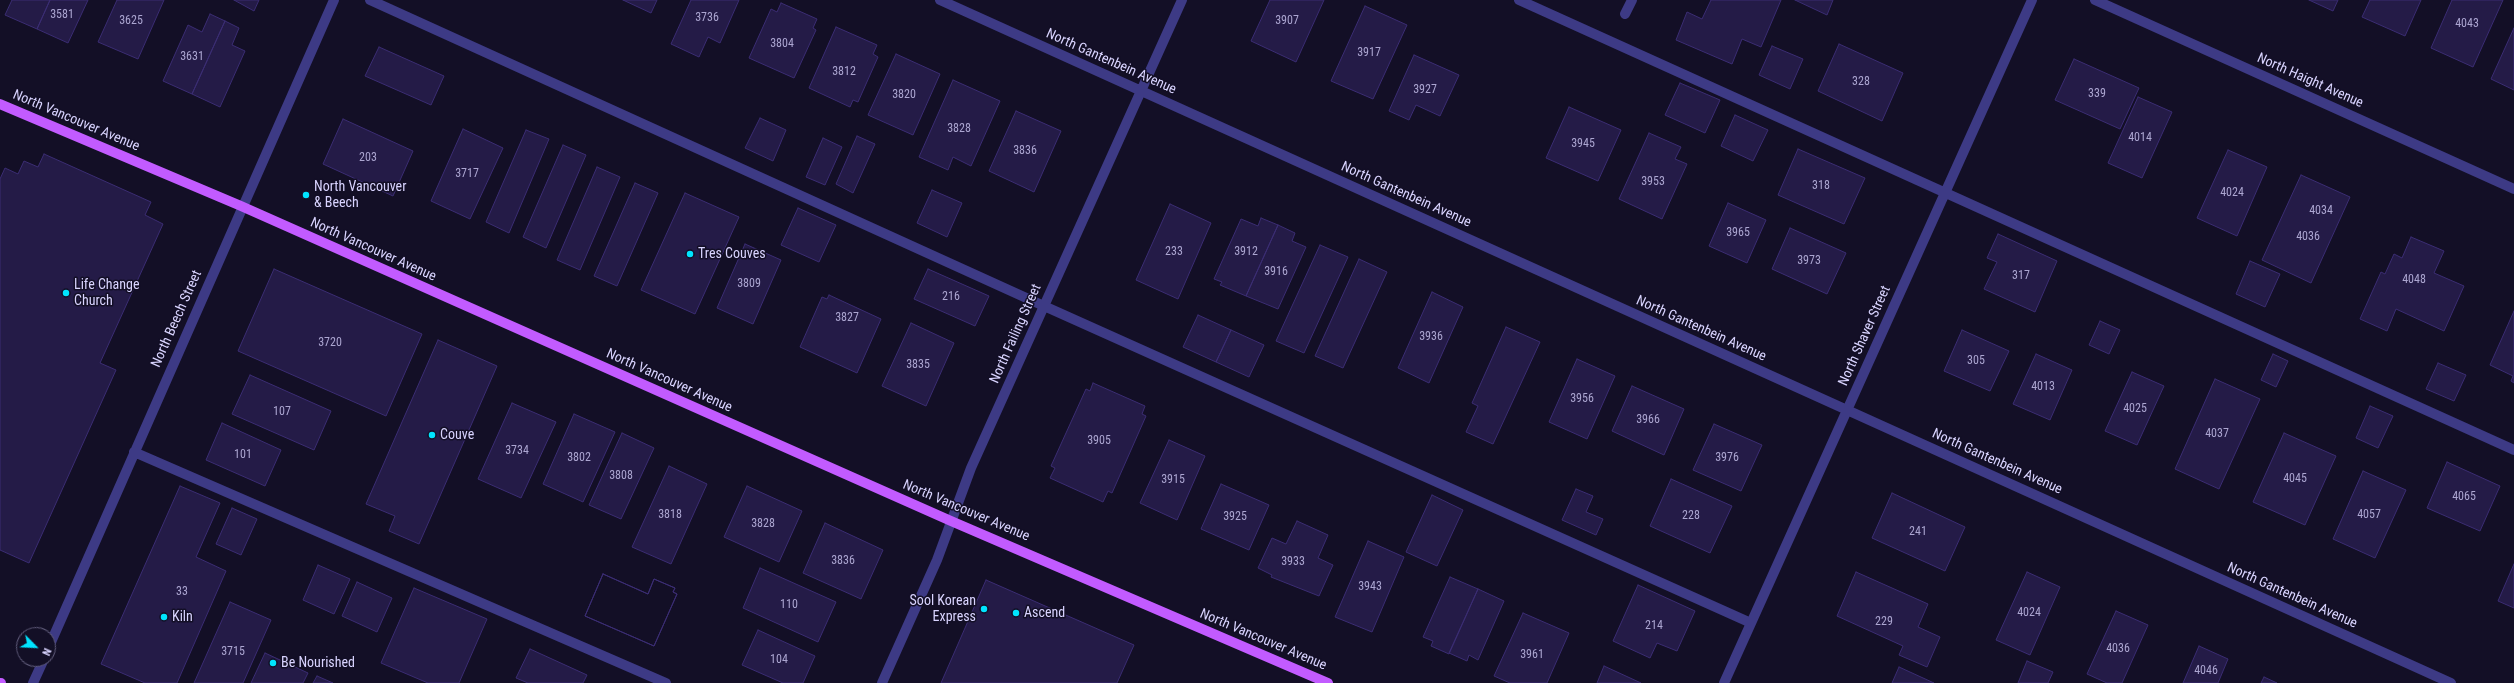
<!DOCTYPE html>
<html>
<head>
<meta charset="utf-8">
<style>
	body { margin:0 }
	#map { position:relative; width:2514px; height:683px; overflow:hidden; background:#130f26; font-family:"Roboto Condensed",sans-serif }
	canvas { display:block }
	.north { position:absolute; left:16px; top:627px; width:40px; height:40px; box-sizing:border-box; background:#130f26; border:1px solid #625e7d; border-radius:50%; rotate:114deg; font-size:11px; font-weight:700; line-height:16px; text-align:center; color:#d9d4ff }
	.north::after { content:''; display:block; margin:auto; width:14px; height:18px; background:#00e5ff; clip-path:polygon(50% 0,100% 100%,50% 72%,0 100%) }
</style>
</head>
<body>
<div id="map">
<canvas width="2514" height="683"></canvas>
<div class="north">N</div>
</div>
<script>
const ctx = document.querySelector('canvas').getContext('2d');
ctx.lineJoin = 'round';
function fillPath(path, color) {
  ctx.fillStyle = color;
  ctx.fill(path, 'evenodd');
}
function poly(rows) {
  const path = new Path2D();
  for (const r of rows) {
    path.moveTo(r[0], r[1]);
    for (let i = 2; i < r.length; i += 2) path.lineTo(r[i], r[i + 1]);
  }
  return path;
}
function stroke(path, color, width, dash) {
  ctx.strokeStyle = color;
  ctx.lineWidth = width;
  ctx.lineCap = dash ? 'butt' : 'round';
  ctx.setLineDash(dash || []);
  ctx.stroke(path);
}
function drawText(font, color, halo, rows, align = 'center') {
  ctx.font = font + ' "Roboto Condensed",sans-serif';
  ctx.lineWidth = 3;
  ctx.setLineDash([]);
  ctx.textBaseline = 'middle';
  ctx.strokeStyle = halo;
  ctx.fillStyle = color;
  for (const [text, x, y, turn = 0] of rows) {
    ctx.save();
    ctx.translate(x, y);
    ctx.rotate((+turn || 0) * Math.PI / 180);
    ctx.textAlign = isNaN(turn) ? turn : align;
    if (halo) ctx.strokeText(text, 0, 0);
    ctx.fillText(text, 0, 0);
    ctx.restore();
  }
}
const building = poly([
	[12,0,50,0,37,29,5,15,12,0],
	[50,0,88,0,68,43,37,29,50,0],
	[117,0,164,0,138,59,98,42,117,0],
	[234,0,259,0,254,11,234,0],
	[623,0,657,0,651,13,623,0],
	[691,0,739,0,720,43,708,37,699,57,671,44,691,0],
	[1270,0,1324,0,1296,62,1251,41,1270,0],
	[1711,0,1781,0,1761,47,1742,39,1732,64,1676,40,1687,12,1702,19,1711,0],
	[1795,0,1833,0,1827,15,1795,0],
	[2309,0,2338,0,2333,11,2309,0],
	[2370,0,2421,0,2405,36,2362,17,2370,0],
	[2452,0,2503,0,2473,67,2431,48,2452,0],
	[781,3,817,19,813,28,816,30,794,78,749,58,771,9,777,12,781,3],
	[1365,6,1407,25,1373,99,1331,81,1365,6],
	[210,14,225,21,192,94,163,81,188,25,202,32,210,14],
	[225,21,239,28,232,45,245,51,220,107,192,94,225,21],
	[836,27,877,45,873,54,878,57,858,102,853,100,850,107,809,88,836,27],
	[2514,28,2514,90,2491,79,2514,28],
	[1839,44,1903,73,1882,121,1818,91,1839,44],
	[1772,46,1803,59,1790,89,1759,75,1772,46],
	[379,47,444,76,431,105,365,76,379,47],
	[896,54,940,74,913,135,868,115,896,54],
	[1414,55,1459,75,1440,116,1416,105,1409,120,1389,111,1414,55],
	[2074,59,2139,88,2120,129,2055,100,2074,59],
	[953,80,1000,101,971,166,953,157,948,170,919,157,953,80],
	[1680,83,1720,100,1705,133,1665,115,1680,83],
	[2138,97,2172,112,2142,178,2108,163,2138,97],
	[1569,107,1621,130,1598,181,1546,158,1569,107],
	[1016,111,1061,131,1034,192,989,171,1016,111],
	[1735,115,1768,130,1753,161,1721,146,1735,115],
	[760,118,786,130,773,161,745,148,760,118],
	[343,119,413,151,393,196,323,164,343,119],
	[463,129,503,148,470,219,431,201,463,129],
	[526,130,549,139,509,233,486,222,526,130],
	[1649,133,1681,147,1675,159,1687,164,1662,219,1619,199,1649,133],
	[857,136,875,144,853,193,836,184,857,136],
	[823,138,842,147,825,185,806,177,823,138],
	[563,145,586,155,546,248,523,237,563,145],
	[1798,149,1865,178,1844,224,1778,195,1798,149],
	[2228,150,2267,167,2237,236,2197,218,2228,150],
	[44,154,151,202,145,215,163,224,100,363,116,370,29,563,0,550,0,179,5,168,18,174,24,161,38,167,44,154],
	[597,167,620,177,580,270,557,260,597,167],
	[2301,175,2350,197,2311,283,2262,260,2301,175],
	[635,183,658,193,617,286,594,276,635,183],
	[932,190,962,203,947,237,917,223,932,190],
	[685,193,739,217,695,314,641,290,685,193],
	[1728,203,1766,220,1747,263,1709,246,1728,203],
	[1170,204,1211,223,1178,299,1136,280,1170,204],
	[798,208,836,225,819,262,781,245,798,208],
	[1261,218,1278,225,1246,296,1220,285,1222,282,1214,279,1241,219,1258,226,1261,218],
	[1278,225,1295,233,1292,241,1306,247,1278,309,1246,296,1278,225],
	[1790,228,1846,253,1827,294,1772,269,1790,228],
	[1998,234,2057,261,2035,312,1984,289,1997,262,1987,258,1998,234],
	[2411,237,2444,251,2434,273,2464,286,2444,331,2396,309,2387,331,2360,319,2381,272,2385,274,2394,254,2402,258,2411,237],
	[745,244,781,260,753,324,717,308,745,244],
	[1320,245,1348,257,1304,353,1276,341,1320,245],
	[1359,259,1387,272,1343,368,1315,356,1359,259],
	[2250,261,2280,274,2265,307,2236,294,2250,261],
	[274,269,422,334,386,416,238,351,274,269],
	[928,269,989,296,975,326,914,299,928,269],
	[1432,292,1463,307,1429,383,1398,368,1432,292],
	[829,295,881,319,857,373,800,347,822,297,827,299,829,295],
	[2514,311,2514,383,2511,381,2513,376,2490,365,2514,311],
	[1198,315,1231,330,1216,362,1183,347,1198,315],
	[2100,321,2120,330,2109,354,2089,345,2100,321],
	[911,323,954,343,926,406,882,386,911,323],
	[1506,327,1540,342,1493,444,1466,432,1478,406,1472,403,1506,327],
	[1231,330,1264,345,1249,377,1216,362,1231,330],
	[1962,330,2009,351,1990,391,1944,371,1962,330],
	[438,340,497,366,419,544,389,531,395,516,366,504,438,340],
	[2036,354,2072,370,2050,420,2013,404,2036,354],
	[2273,354,2288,361,2276,387,2261,380,2273,354],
	[1577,359,1615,376,1587,439,1549,422,1577,359],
	[2438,363,2466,375,2454,401,2426,389,2438,363],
	[2132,372,2164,386,2137,445,2105,431,2132,372],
	[250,375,331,411,314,450,232,414,250,375],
	[2215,379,2260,399,2219,489,2175,469,2215,379],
	[1093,383,1145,406,1142,414,1146,416,1112,493,1108,491,1103,502,1050,478,1055,468,1051,466,1086,389,1090,391,1093,383],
	[1632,386,1684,409,1664,455,1612,431,1632,386],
	[512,403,556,422,521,498,478,479,512,403],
	[2370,406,2393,416,2378,448,2356,438,2370,406],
	[574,414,615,432,583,502,543,484,574,414],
	[222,423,281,450,265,486,206,460,222,423],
	[1714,424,1762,445,1741,491,1693,470,1714,424],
	[622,433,654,448,621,519,589,505,622,433],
	[2284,433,2336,456,2305,525,2253,502,2284,433],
	[1169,440,1205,456,1177,520,1140,503,1169,440],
	[2447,462,2500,486,2480,531,2427,508,2447,462],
	[669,466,707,484,671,564,632,547,669,466],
	[2363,471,2406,490,2375,558,2333,539,2363,471],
	[1671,479,1732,506,1710,553,1650,526,1671,479],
	[1221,484,1269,505,1249,550,1201,529,1221,484],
	[180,486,220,503,196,557,226,571,177,683,145,683,101,664,180,486],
	[747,486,802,511,779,562,724,537,747,486],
	[1576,489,1593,496,1586,512,1603,519,1596,535,1562,520,1576,489],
	[1892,493,1965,527,1945,571,1872,538,1892,493],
	[1432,495,1463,510,1437,566,1406,552,1432,495],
	[232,508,257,519,241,555,216,544,232,508],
	[1297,521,1328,535,1318,558,1333,565,1319,596,1271,577,1272,575,1258,568,1272,538,1286,544,1297,521],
	[825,523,883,550,861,599,803,573,825,523],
	[1368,541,1404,557,1372,632,1335,617,1368,541],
	[2514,564,2514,608,2498,601,2514,564],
	[318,565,350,579,334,614,303,600,318,565],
	[760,568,836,602,818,642,743,608,760,568],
	[1856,572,1928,604,1918,627,1940,637,1927,667,1899,655,1903,646,1837,616,1856,572],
	[2027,572,2060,587,2030,655,1996,640,2027,572],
	[603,574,648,594,654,579,675,588,673,592,677,594,654,646,585,616,603,574],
	[603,574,648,594,654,579,675,588,673,592,677,594,654,646,585,616,603,574],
	[1450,577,1478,589,1449,654,1431,646,1433,641,1423,637,1450,577],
	[986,580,1134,645,1117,683,941,683,986,580],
	[357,582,392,598,377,632,342,616,357,582],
	[1638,585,1695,611,1677,651,1657,643,1650,658,1613,641,1638,585],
	[414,588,487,619,459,683,428,683,381,663,414,588],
	[1478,589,1504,601,1478,660,1469,655,1467,661,1449,653,1478,589],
	[230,602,271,620,243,683,194,683,230,602],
	[2116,611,2148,625,2122,683,2107,683,2087,674,2116,611],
	[1523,613,1569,633,1547,683,1510,683,1494,676,1523,613],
	[758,630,815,656,803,683,783,683,742,665,758,630],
	[2199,646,2228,659,2218,683,2183,683,2199,646],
	[530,649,587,675,583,683,528,683,516,678,530,649],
	[265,653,308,673,303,683,251,683,265,653],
	[2027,661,2053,672,2048,683,2018,683,2027,661],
	[1604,666,1641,683,1597,683,1604,666],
	[1899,667,1934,683,1892,683,1899,667],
	[317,676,333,683,313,683,317,676],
	[2264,677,2277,683,2261,683,2264,677]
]);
fillPath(building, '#241b47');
stroke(building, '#3b2d73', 1);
stroke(poly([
	[370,0,1044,306,1751,623],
	[940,0,2451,683],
	[1519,0,2514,450],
	[2095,0,2514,189],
	[1625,14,1632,0],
	[134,452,666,683],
	[48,649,334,0],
	[33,683,44,659],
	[882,683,937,560,971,468,1182,0],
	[1724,683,2032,0]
]), '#3d3a85', 10);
stroke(poly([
	[0,104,241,206,951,521,1328,683],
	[0,683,1,683]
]), '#c25bff', 10);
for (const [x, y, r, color] of [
	[306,195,4,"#00e5ff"],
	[690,254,4,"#00e5ff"],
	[66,293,4,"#00e5ff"],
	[432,435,4,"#00e5ff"],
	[984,609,4,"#00e5ff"],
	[1016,613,4,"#00e5ff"],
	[164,617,4,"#00e5ff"],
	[273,663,4,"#00e5ff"]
]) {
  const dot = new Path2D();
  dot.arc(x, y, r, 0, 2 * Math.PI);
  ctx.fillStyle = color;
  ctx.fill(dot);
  stroke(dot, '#130f26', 1.5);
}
drawText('12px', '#aca6d1', null, [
	["3581",62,15],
	["3736",707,18],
	["3625",131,21],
	["3907",1287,21],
	["4043",2467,24],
	["3804",782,44],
	["3917",1369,53],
	["3631",192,57],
	["3812",844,72],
	["328",1861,82],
	["3927",1425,90],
	["339",2097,94],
	["3820",904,95],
	["3828",959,129],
	["4014",2140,138],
	["3945",1583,144],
	["3836",1025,151],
	["203",368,158],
	["3717",467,174],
	["3953",1653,182],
	["318",1821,186],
	["4024",2232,193],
	["4034",2321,211],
	["3965",1738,233],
	["4036",2308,237],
	["233",1174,252],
	["3912",1246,252],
	["3973",1809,261],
	["3916",1276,272],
	["317",2021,276],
	["4048",2414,280],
	["3809",749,284],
	["216",951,297],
	["3827",847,318],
	["3936",1431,337],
	["3720",330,343],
	["305",1976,361],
	["3835",918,365],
	["4013",2043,387],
	["3956",1582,399],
	["4025",2135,409],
	["107",282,412],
	["3966",1648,420],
	["4037",2217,434],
	["3905",1099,441],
	["3734",517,451],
	["101",243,455],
	["3802",579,458],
	["3976",1727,458],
	["3808",621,476],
	["4045",2295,479],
	["3915",1173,480],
	["4065",2464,497],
	["3818",670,515],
	["4057",2369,515],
	["228",1691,516],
	["3925",1235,517],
	["3828",763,524],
	["241",1918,532],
	["3836",843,561],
	["3933",1293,562],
	["3943",1370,587],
	["33",182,592],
	["110",789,605],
	["4024",2029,613],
	["229",1884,622],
	["214",1654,626],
	["4036",2118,649],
	["3715",233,652],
	["3961",1532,655],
	["104",779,660],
	["4046",2206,671]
]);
drawText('14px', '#d9d4ff', '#130f26', [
	["North Gantenbein Avenue",1111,62,24],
	["North Haight Avenue",2310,81,24],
	["North Vancouver Avenue",76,121,23],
	["North Gantenbein Avenue",1406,195,24],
	["North Vancouver Avenue",373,250,24],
	["North Beech Street",177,319,-66],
	["North Gantenbein Avenue",1701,329,24],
	["North Failing Street",1016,334,-66],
	["North Shaver Street",1865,336,-66],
	["North Vancouver Avenue",669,381,24],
	["North Gantenbein Avenue",1997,462,24],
	["North Vancouver Avenue",966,511,23],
	["North Gantenbein Avenue",2292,596,24],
	["North Vancouver Avenue",1263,640,23]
]);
drawText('14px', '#d9d4ff', '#130f26', [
	["North Vancouver",314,187],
	["& Beech",314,203],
	["Tres Couves",698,254],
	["Life Change",74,285],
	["Church",74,301],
	["Couve",440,435],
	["Sool Korean",976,601,"right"],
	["Express",976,617,"right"],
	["Ascend",1024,613],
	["Kiln",172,617],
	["Be Nourished",281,663]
], 'left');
</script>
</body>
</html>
